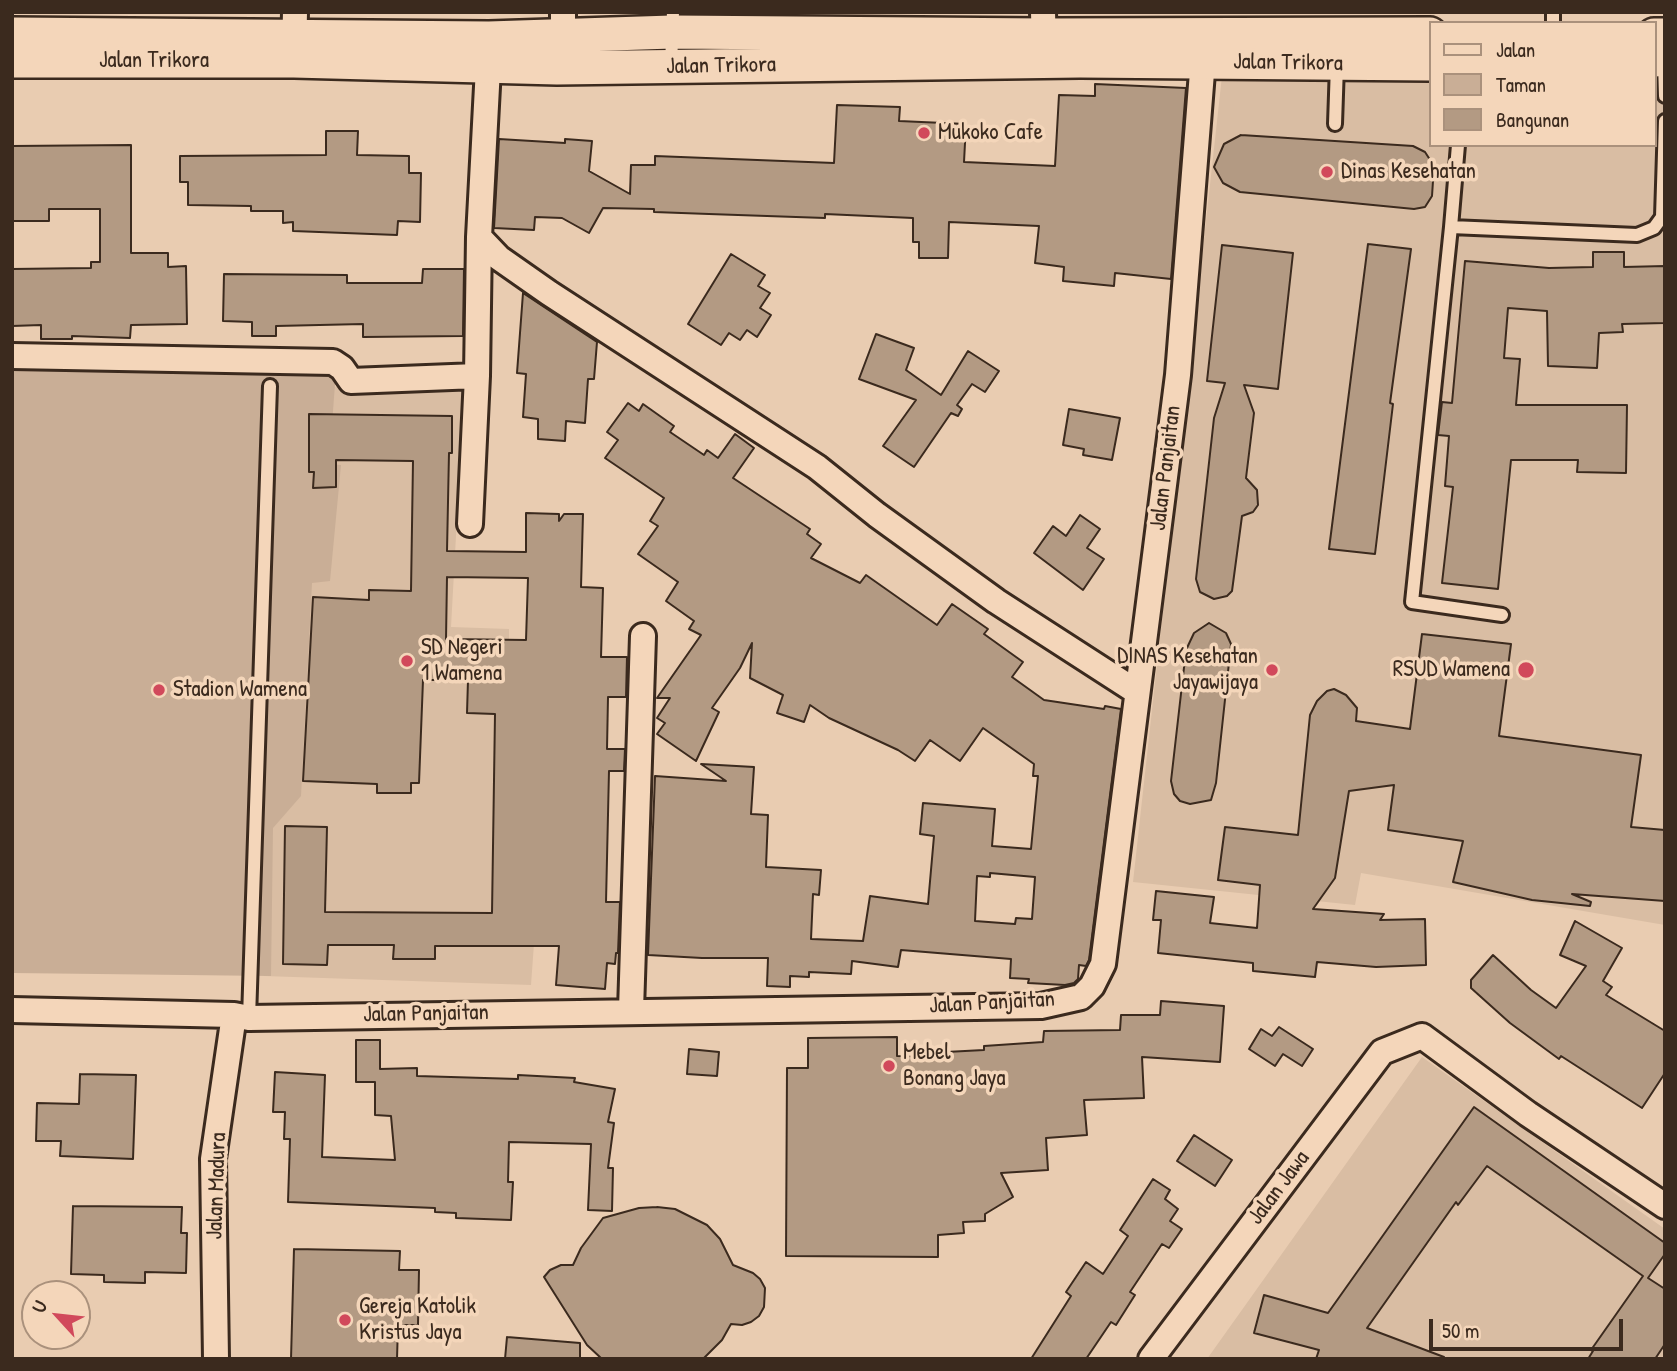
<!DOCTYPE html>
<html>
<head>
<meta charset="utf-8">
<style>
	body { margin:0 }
	#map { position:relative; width:1677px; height:1371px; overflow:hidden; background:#e9ccb1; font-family:"Patrick Hand",sans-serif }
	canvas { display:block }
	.frame { position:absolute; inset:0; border:14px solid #3b2a1e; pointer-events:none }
	.legend { position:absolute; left:1429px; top:21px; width:228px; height:126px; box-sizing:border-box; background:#f4d6ba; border:2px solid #aa917c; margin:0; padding:9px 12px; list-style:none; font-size:21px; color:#3b2a1e }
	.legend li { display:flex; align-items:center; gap:14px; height:35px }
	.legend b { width:35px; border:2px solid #aa917c }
	.north { position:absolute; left:21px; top:1280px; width:70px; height:70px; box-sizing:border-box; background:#f4d6ba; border:2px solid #aa917c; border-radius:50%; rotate:297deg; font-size:19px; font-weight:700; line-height:28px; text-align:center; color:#3b2a1e }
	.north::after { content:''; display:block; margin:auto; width:24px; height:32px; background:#d1495b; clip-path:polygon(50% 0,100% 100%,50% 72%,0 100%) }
	.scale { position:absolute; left:1429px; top:1319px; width:194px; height:32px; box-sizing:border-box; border:4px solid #3b2a1e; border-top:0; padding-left:9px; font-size:21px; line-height:24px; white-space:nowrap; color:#3b2a1e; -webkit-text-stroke:5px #f4d6ba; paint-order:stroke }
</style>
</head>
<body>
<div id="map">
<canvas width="1677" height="1371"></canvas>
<div class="frame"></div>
<ul class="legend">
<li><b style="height:9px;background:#f4d6ba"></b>Jalan</li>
<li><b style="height:19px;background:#c9ae96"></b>Taman</li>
<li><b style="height:19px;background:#b39a83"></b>Bangunan</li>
</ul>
<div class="north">U</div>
<div class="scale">50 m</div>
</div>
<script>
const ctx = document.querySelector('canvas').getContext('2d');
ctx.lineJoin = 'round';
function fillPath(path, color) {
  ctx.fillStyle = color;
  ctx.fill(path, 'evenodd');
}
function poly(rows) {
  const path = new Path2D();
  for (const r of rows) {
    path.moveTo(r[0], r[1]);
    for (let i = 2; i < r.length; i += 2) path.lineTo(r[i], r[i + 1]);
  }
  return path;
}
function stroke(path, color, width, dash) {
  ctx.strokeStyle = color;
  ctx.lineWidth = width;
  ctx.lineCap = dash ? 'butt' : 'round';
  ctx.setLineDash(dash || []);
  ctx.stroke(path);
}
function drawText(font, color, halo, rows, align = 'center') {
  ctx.font = font + ' "Patrick Hand",sans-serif';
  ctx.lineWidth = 7;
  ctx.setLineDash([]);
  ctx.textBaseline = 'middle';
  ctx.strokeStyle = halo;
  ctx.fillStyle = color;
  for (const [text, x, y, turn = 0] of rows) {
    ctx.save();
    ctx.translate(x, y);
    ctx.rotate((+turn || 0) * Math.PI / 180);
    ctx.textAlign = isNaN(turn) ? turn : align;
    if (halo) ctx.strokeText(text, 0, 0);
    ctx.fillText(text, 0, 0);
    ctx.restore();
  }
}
fillPath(poly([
	[1430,72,1430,145,1654,145,1654,72,1665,72,1665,925,1361,873,1355,905,1133,882,1222,76],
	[311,386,464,390,451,627,509,629,509,693,537,902,531,985,264,976,269,819],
	[1422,1057,1665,1229,1665,1359,1207,1359]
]), '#d9bda3');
fillPath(poly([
	[12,366,336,371,329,464,341,465,330,581,312,583,301,796,273,828,271,976,12,973]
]), '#c9ae96');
const building = poly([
	[1095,84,1186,88,1171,279,1115,273,1114,286,1063,281,1064,267,1035,263,1039,226,949,222,948,258,919,258,919,242,913,242,913,218,825,214,825,218,709,214,654,212,654,209,603,208,589,233,562,218,535,217,534,230,494,228,499,139,565,143,565,139,592,141,589,171,630,194,631,165,655,165,655,156,834,163,837,105,900,107,899,121,966,124,964,162,1055,166,1059,95,1095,96,1095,84],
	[326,131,358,131,357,155,409,156,409,173,421,173,420,222,398,221,397,235,293,231,293,222,283,223,283,211,251,211,251,206,188,205,188,182,180,182,180,156,326,155,326,131],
	[1241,135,1413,146,1425,152,1434,166,1432,196,1425,207,1414,209,1240,192,1223,183,1214,167,1224,144,1241,135],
	[131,145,131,253,168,253,168,267,186,266,187,324,131,325,130,338,72,336,72,339,41,339,41,325,12,326,12,269,91,268,91,262,100,262,100,209,49,209,49,221,12,221,12,146,131,145],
	[1368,244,1411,249,1390,403,1393,404,1375,554,1329,549,1368,244],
	[1222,245,1293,253,1278,389,1244,385,1254,413,1246,478,1257,490,1258,505,1253,512,1242,516,1232,591,1227,596,1214,599,1200,592,1196,579,1214,418,1225,383,1207,381,1222,245],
	[1593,252,1624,252,1624,267,1665,266,1665,323,1622,324,1623,332,1599,333,1597,368,1548,366,1547,311,1508,308,1504,358,1520,359,1516,405,1627,405,1626,473,1577,472,1578,460,1511,460,1498,589,1442,583,1453,487,1445,486,1449,436,1438,435,1442,402,1452,403,1465,261,1549,268,1593,267,1593,252],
	[731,254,765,275,758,286,770,293,760,308,771,315,757,337,747,330,740,340,729,333,721,345,688,324,731,254],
	[423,269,464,269,463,336,363,337,363,324,276,326,276,336,252,336,252,322,223,321,224,274,347,275,347,283,422,283,423,269],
	[523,293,597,342,594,379,588,379,585,423,566,421,565,441,538,439,538,419,523,417,526,374,517,373,523,293],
	[876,334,914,348,906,370,941,395,968,351,999,371,985,392,972,384,957,405,962,409,958,416,951,413,914,467,883,446,916,400,859,379,876,334],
	[628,403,639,411,643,404,674,426,670,432,704,455,707,450,718,458,735,434,754,448,733,478,810,529,807,534,821,544,811,558,860,583,866,575,937,625,952,604,988,629,984,634,1023,662,1012,677,1044,700,1104,709,1105,706,1121,709,1089,960,1086,966,1079,965,1078,979,1074,983,1065,985,1028,983,1029,979,1010,978,1011,959,901,950,898,967,852,961,851,974,809,972,809,977,790,976,790,987,767,986,768,958,702,958,648,955,655,776,726,781,701,764,754,767,751,814,768,815,766,867,821,870,819,895,813,894,811,939,863,941,870,896,928,904,934,836,920,834,923,803,995,809,992,846,1031,849,1038,776,1033,776,1034,764,983,728,960,761,930,740,915,761,898,750,829,718,810,705,804,722,777,713,783,695,750,678,752,643,740,668,712,708,719,712,696,761,657,734,665,723,657,718,670,698,657,698,701,635,689,629,694,621,666,601,678,582,638,554,658,526,650,521,664,498,605,458,618,440,607,432,628,403],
	[990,873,1035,877,1032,919,1016,918,1015,924,975,921,977,876,990,877,990,873],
	[1069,409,1120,418,1112,460,1083,455,1084,449,1063,445,1069,409],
	[309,414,452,416,452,453,449,453,447,551,526,552,526,513,559,514,559,521,564,514,583,514,581,587,603,588,601,657,627,657,626,697,608,697,607,749,625,749,624,771,609,771,606,902,620,902,618,953,616,953,615,964,607,963,605,989,556,985,559,946,435,946,435,959,393,959,394,945,328,945,327,965,283,964,285,826,327,827,325,912,492,913,495,714,467,713,468,680,423,680,419,783,411,783,411,793,377,793,377,784,303,781,313,597,369,600,369,590,411,591,413,461,336,460,336,487,313,488,314,472,309,472,309,414],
	[447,577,528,578,526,640,446,639,447,577],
	[1080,515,1100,529,1087,548,1104,559,1083,590,1034,553,1053,526,1066,536,1080,515],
	[1209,623,1226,633,1231,644,1216,783,1211,800,1190,804,1180,801,1174,794,1171,781,1186,650,1194,633,1209,623],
	[1422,634,1511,644,1499,736,1641,755,1631,827,1665,830,1665,901,1572,894,1591,902,1590,906,1532,900,1453,882,1463,841,1388,830,1394,785,1349,791,1335,878,1313,909,1384,914,1380,920,1425,919,1426,965,1376,967,1317,962,1315,977,1253,971,1253,963,1158,953,1161,920,1153,920,1156,891,1214,897,1210,923,1257,928,1260,885,1218,880,1225,827,1298,835,1310,715,1317,701,1327,691,1334,689,1346,695,1357,708,1356,721,1410,729,1422,634],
	[1575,921,1622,948,1603,981,1612,987,1606,995,1665,1031,1665,1073,1642,1108,1561,1056,1559,1059,1510,1023,1471,988,1471,980,1493,955,1531,990,1556,1008,1586,966,1560,955,1575,921],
	[1161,1001,1224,1006,1220,1062,1142,1057,1144,1098,1084,1100,1087,1135,1046,1138,1048,1170,1001,1173,1013,1197,985,1214,985,1221,963,1222,964,1233,938,1235,938,1257,786,1256,787,1068,808,1068,808,1038,897,1037,897,1056,946,1057,946,1052,984,1050,984,1046,1043,1042,1044,1031,1120,1030,1121,1015,1160,1015,1161,1001],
	[1279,1027,1313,1049,1302,1066,1283,1054,1275,1066,1249,1049,1261,1029,1272,1036,1279,1027],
	[356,1040,380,1040,380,1069,417,1068,417,1076,518,1079,518,1075,575,1078,574,1082,615,1089,608,1122,614,1123,608,1168,613,1168,612,1211,588,1210,591,1144,509,1142,508,1182,513,1182,511,1220,456,1218,456,1213,435,1212,435,1208,288,1202,290,1139,284,1139,285,1112,273,1112,275,1072,325,1075,322,1157,395,1160,391,1116,375,1115,375,1082,356,1082,356,1040],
	[689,1049,719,1052,717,1076,687,1074,689,1049],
	[80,1074,136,1075,133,1159,60,1156,61,1141,36,1141,37,1103,79,1104,80,1074],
	[1474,1107,1665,1243,1665,1254,1648,1278,1665,1289,1665,1344,1655,1359,1588,1359,1593,1351,1591,1350,1643,1276,1487,1166,1458,1205,1456,1202,1367,1328,1444,1357,1443,1359,1316,1359,1319,1350,1254,1333,1264,1295,1328,1313,1474,1107],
	[1194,1135,1232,1160,1215,1186,1177,1161,1194,1135],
	[1153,1179,1170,1190,1165,1199,1178,1209,1170,1221,1182,1229,1169,1248,1162,1244,1130,1292,1135,1295,1116,1325,1111,1322,1086,1359,1031,1359,1071,1296,1066,1292,1086,1262,1103,1274,1128,1236,1120,1230,1153,1179],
	[73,1206,182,1207,181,1233,187,1233,186,1273,145,1272,145,1283,104,1282,104,1275,71,1274,73,1206],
	[657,1207,675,1209,707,1225,720,1239,733,1265,753,1273,760,1279,765,1288,764,1307,759,1316,751,1322,742,1325,731,1324,722,1340,703,1359,602,1359,587,1345,544,1277,550,1270,561,1265,573,1265,581,1248,603,1218,639,1208,657,1207],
	[294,1249,400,1251,399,1270,419,1270,418,1325,398,1325,397,1359,291,1359,294,1249],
	[507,1337,580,1343,580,1359,505,1359,507,1337]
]);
fillPath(building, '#b39a83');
stroke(building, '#3b2a1e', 2);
const service = poly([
	[1553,23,1553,12],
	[1664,61,1665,96],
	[671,66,673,12],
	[1335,124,1337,65],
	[1451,227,1458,145],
	[1502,615,1412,602,1451,227,1637,235,1654,228,1662,217,1665,121],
	[249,1018,270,386]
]);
const minor = poly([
	[1043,12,1044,50],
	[563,37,563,12],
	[294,54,295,12],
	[479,237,499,258,549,293,817,467,877,515,996,601,1137,692],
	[12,356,333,362,342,368,351,381,477,376],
	[470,524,477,376,479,237,489,49],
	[12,1010,234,1015,249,1018,1041,1006,1081,997,1092,986,1103,964,1178,375,1204,47],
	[631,1010,643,636],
	[216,1359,213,1159,234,1015],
	[1151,1359,1382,1052,1422,1036,1528,1114,1665,1206]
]);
const secondary = poly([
	[12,34,489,38,672,32,1044,35,1430,34],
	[1654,35,1665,35],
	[1654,60,1665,59],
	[12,61,294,61,557,68,1080,61,1430,64]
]);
stroke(service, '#3b2a1e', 18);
stroke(minor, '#3b2a1e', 30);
stroke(secondary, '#3b2a1e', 38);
stroke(service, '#f4d6ba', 12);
stroke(minor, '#f4d6ba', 24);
stroke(secondary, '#f4d6ba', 33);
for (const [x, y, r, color] of [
	[924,133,7,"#d1495b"],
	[1327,172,7,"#d1495b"],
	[407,661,7,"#d1495b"],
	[1272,670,7,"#d1495b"],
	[1526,670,9,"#d1495b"],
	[159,690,7,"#d1495b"],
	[889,1066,7,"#d1495b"],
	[345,1320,7,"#d1495b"]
]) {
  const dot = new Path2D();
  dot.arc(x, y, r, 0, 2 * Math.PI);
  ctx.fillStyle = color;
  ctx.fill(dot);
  stroke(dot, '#f4d6ba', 2.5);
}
drawText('23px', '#3b2a1e', '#f4d6ba', [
	["Jalan Trikora",154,61],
	["Jalan Trikora",1288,63,1],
	["Jalan Trikora",721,66,-1],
	["Jalan Panjaitan",1166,468,-83],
	["Jalan Panjaitan",992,1003,-3],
	["Jalan Panjaitan",426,1014,-1],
	["Jalan Madura",217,1186,-88],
	["Jalan Jawa",1279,1188,-53]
]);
drawText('23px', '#3b2a1e', '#f4d6ba', [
	["Mukoko Cafe",938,133],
	["Dinas Kesehatan",1341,172],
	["SD Negeri",421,648],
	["1 Wamena",421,674],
	["DINAS Kesehatan",1258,657,"right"],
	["Jayawijaya",1258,683,"right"],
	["RSUD Wamena",1510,670,"right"],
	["Stadion Wamena",173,690],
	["Mebel",903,1053],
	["Bonang Jaya",903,1079],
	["Gereja Katolik",359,1307],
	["Kristus Jaya",359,1333]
], 'left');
</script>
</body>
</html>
